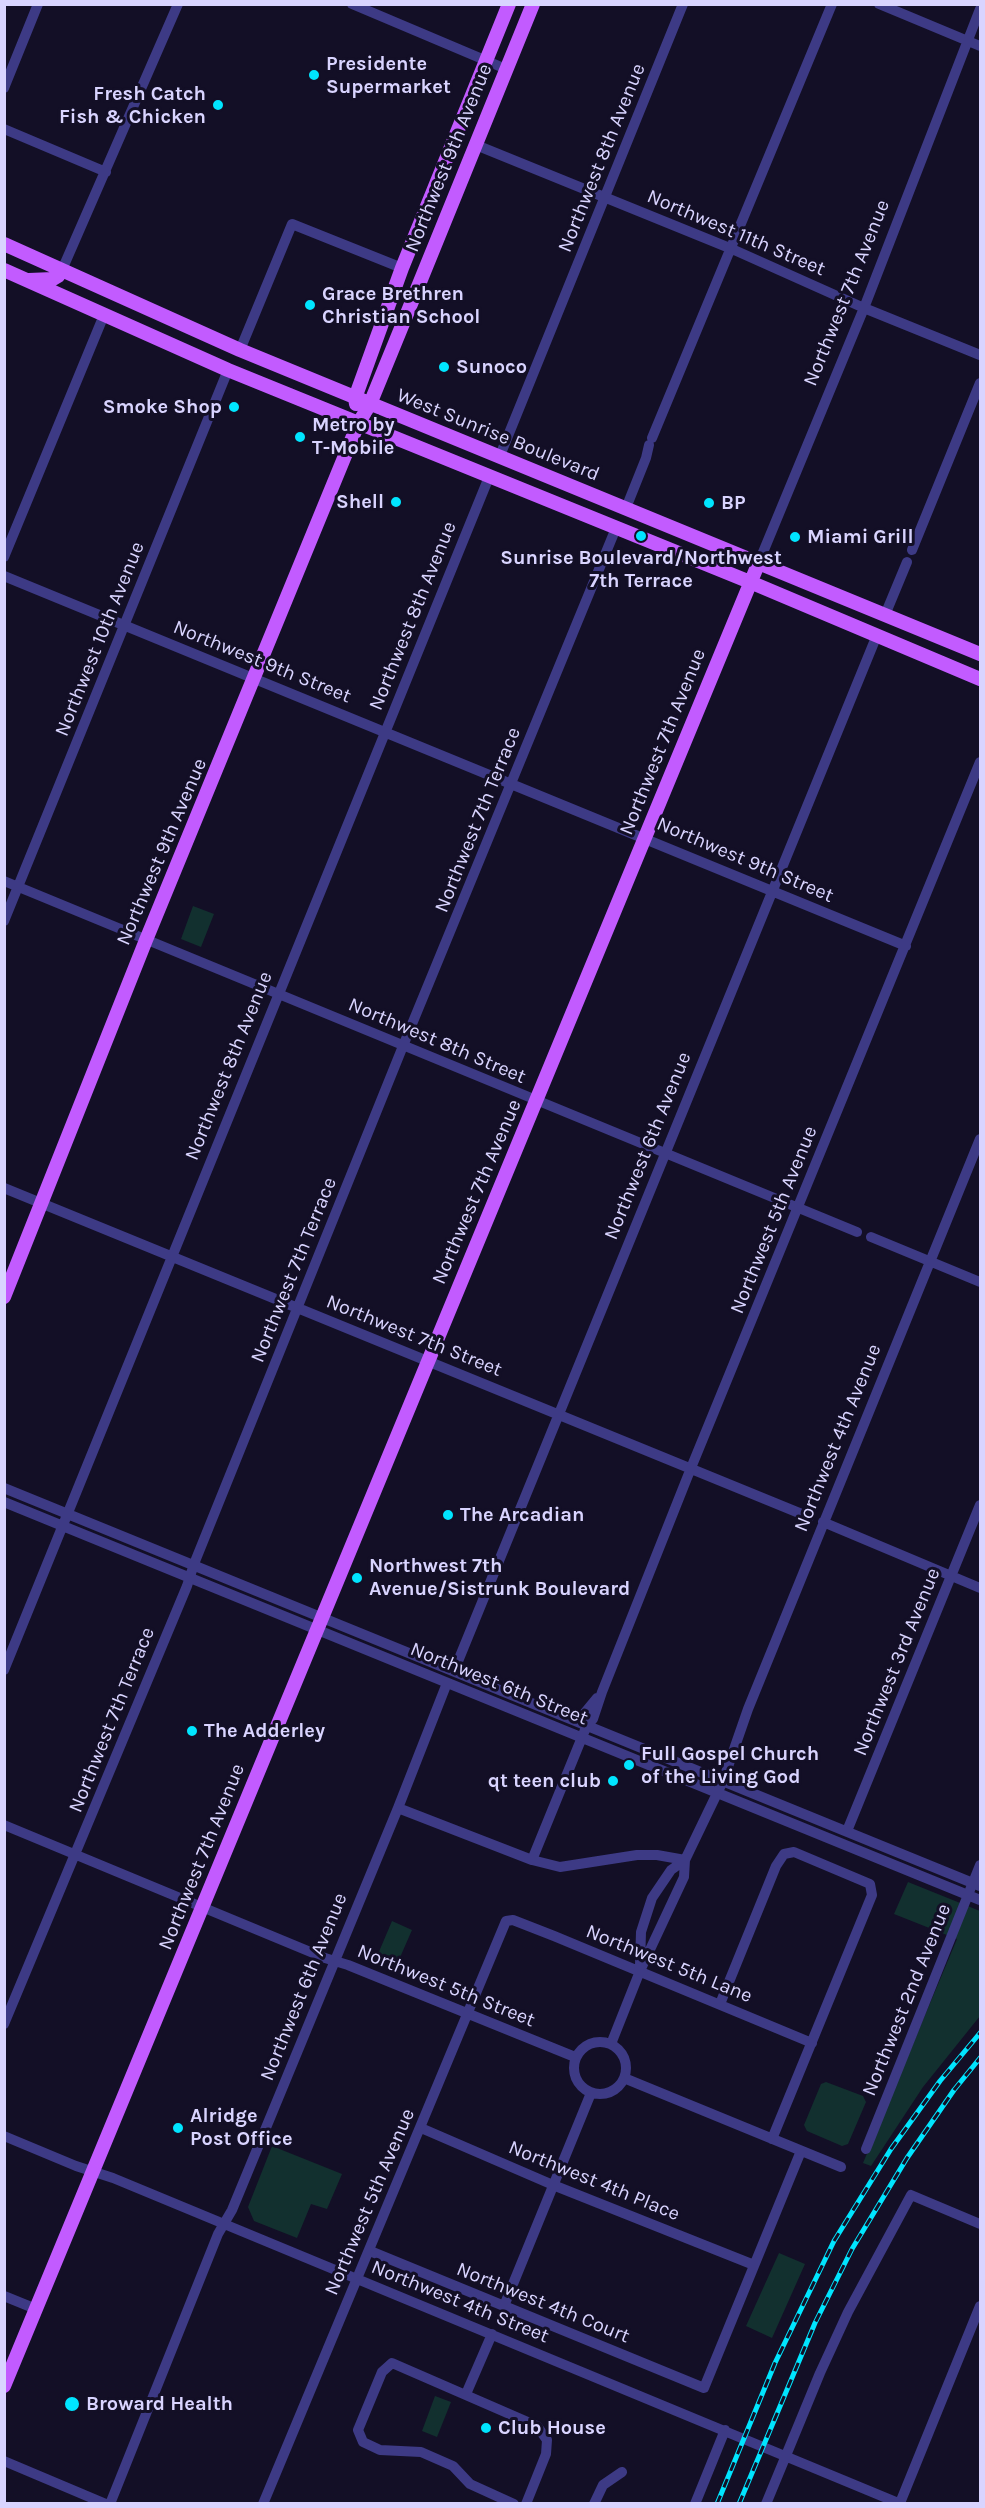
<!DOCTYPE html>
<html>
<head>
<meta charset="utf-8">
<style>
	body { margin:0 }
	#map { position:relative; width:985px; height:2508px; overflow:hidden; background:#130f26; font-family:Karla,sans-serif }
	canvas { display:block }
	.frame { position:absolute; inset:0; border:6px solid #d9d4ff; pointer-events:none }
</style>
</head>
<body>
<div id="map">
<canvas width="985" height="2508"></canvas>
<div class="frame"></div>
</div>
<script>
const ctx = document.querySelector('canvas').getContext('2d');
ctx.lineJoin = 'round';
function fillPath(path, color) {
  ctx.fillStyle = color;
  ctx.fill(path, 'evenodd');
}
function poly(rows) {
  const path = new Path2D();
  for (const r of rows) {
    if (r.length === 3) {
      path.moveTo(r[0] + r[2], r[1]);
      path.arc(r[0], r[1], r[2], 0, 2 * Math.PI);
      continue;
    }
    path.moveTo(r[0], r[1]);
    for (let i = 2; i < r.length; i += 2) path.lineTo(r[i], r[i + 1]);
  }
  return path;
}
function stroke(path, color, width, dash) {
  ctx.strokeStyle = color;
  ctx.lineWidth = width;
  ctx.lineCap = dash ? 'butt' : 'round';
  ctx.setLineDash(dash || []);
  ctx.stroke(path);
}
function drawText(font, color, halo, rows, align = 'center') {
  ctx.font = font + ' Karla,sans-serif';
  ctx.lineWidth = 6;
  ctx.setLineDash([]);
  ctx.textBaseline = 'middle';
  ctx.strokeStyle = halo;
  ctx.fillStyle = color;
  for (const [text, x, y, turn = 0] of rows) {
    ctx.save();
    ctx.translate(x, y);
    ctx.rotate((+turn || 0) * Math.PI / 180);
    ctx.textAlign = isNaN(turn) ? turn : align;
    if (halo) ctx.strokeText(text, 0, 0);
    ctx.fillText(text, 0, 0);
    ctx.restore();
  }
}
fillPath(poly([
	[193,906,214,914,201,947,181,939],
	[908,1882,980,1911,980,2016,923,2087,871,2166,863,2163,957,1939,894,1914],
	[392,1921,412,1930,398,1962,378,1954],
	[826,2082,863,2096,866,2102,848,2144,842,2146,807,2131,804,2125,821,2084],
	[272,2146,342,2174,327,2209,311,2204,297,2238,254,2221,248,2207],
	[779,2253,805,2264,772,2338,746,2326],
	[435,2396,451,2402,437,2437,422,2431]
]), '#12302f');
stroke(poly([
	[352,4,506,69],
	[879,4,980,46],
	[4,88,38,4],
	[4,129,106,172],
	[476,145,732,249,864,308,980,355],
	[62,270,178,4],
	[240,350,292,224,402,268],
	[652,438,832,4],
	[499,458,683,4],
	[626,508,646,458,649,445],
	[912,550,980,383],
	[4,557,104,315],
	[759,562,864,308,980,9],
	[4,576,906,946],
	[885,615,907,562],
	[4,881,857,1232],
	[4,921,228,370],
	[4,1188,809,1517],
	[871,1237,980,1282],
	[4,1488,980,1886],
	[4,1502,980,1900],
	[823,1522,980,1588],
	[4,1670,489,477],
	[454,1671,877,635],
	[587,1725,583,1715,597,1698],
	[398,1808,532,1860,560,1867,637,1855,657,1855,685,1860],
	[4,1825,325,1958,348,1965,575,2057],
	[847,1831,980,1505],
	[532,1860,587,1725,593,1719,602,1692,691,1468,980,762],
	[640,1965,641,1932,652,1898,671,1870,685,1860],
	[720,2004,776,1866,784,1854,794,1852,870,1884,872,1895,772,2139],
	[4,2024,187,1586,194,1564,403,1046,616,528],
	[600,2068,26],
	[611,2044,640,1971,684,1877,685,1860,723,1781,748,1709,980,1139],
	[624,2078,841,2167],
	[421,2128,553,2185,754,2265],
	[4,2136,76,2166,113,2178,901,2504],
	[866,2149,980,1865],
	[370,2251,704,2388,801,2151],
	[4,2296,36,2309],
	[504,2306,591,2093],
	[466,2394,492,2334],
	[4,2461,106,2504],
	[900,2503,980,2306],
	[110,2504,218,2234,232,2210,398,1808,447,1683],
	[263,2504,506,1921,513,1920,554,1936,812,2043],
	[514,2504,470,2484,453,2466,421,2452,380,2450,363,2442,358,2430,382,2372,392,2363,537,2426,547,2440,546,2454,526,2504],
	[594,2504,603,2485,622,2472],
	[695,2504,725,2430],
	[766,2504,820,2373,848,2312,911,2195,980,2224]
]), '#3d3a85', 10);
stroke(poly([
	[4,244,240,350,980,654],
	[4,270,228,370,750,582,980,679],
	[29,280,53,279,58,276,62,270],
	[356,404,355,398,402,268,509,4],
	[4,1297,146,940,358,424,370,404,422,277,533,4],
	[4,2386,759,562]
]), '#c25bff', 14);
const rail = poly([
	[717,2504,775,2363,834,2241,891,2149,940,2081,980,2033],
	[739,2504,815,2323,852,2249,907,2158,954,2090,980,2058]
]);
stroke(rail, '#00e5ff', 5);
stroke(rail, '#130f26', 3, [9]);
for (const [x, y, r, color] of [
	[314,75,6,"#00e5ff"],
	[218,105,6,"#00e5ff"],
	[310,305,6,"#00e5ff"],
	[444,367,6,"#00e5ff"],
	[234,407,6,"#00e5ff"],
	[300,437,6,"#00e5ff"],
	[396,502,6,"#00e5ff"],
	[709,503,6,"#00e5ff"],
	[641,536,6,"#00e5ff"],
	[795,537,6,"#00e5ff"],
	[448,1515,6,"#00e5ff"],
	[357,1578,6,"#00e5ff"],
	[192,1731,6,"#00e5ff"],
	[629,1765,6,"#00e5ff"],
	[613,1781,6,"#00e5ff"],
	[178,2128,6,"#00e5ff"],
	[72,2404,8,"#00e5ff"],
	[486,2428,6,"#00e5ff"]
]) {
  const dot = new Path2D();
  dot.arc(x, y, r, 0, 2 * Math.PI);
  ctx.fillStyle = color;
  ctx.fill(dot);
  stroke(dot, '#130f26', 2);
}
drawText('bold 20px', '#d9d4ff', '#130f26', [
	["Presidente",326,64],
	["Supermarket",326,87],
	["Fresh Catch",206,94,"right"],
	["Fish & Chicken",206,117,"right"],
	["Grace Brethren",322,294],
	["Christian School",322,317],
	["Sunoco",456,367],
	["Smoke Shop",222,407,"right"],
	["Metro by",312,425],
	["T-Mobile",312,448],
	["Shell",384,502,"right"],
	["BP",721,503],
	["Miami Grill",807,537],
	["Sunrise Boulevard/Northwest",641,558,"center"],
	["7th Terrace",641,581,"center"],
	["The Arcadian",460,1515],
	["Northwest 7th",369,1566],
	["Avenue/Sistrunk Boulevard",369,1589],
	["The Adderley",204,1731],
	["Full Gospel Church",641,1754],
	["of the Living God",641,1777],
	["qt teen club",601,1781,"right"],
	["Alridge",190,2116],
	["Post Office",190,2139],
	["Broward Health",86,2404],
	["Club House",498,2428]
], 'left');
drawText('20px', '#d9d4ff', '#130f26', [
	["Northwest 9th Avenue",449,158,-68],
	["Northwest 8th Avenue",602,158,-68],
	["Northwest 11th Street",736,233,23],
	["Northwest 7th Avenue",847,293,-68],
	["West Sunrise Boulevard",498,435,22],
	["Northwest 8th Avenue",413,616,-68],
	["Northwest 10th Avenue",100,639,-68],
	["Northwest 9th Street",262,662,22],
	["Northwest 7th Avenue",663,742,-68],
	["Northwest 7th Terrace",478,820,-68],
	["Northwest 9th Avenue",162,852,-67],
	["Northwest 9th Street",745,860,23],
	["Northwest 8th Street",437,1041,23],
	["Northwest 8th Avenue",229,1066,-68],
	["Northwest 6th Avenue",648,1146,-68],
	["Northwest 7th Avenue",477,1192,-67],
	["Northwest 5th Avenue",774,1220,-68],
	["Northwest 7th Terrace",294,1270,-68],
	["Northwest 7th Street",414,1336,22],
	["Northwest 4th Avenue",838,1438,-68],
	["Northwest 3rd Avenue",897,1662,-68],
	["Northwest 6th Street",499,1684,22],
	["Northwest 7th Terrace",112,1720,-68],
	["Northwest 7th Avenue",202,1857,-68],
	["Northwest 5th Lane",669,1964,22],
	["Northwest 5th Street",446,1986,22],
	["Northwest 6th Avenue",304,1987,-68],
	["Northwest 2nd Avenue",907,2000,-68],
	["Northwest 4th Place",594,2181,22],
	["Northwest 5th Avenue",370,2202,-67],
	["Northwest 4th Street",460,2302,22],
	["Northwest 4th Court",543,2303,22]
]);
</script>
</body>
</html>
